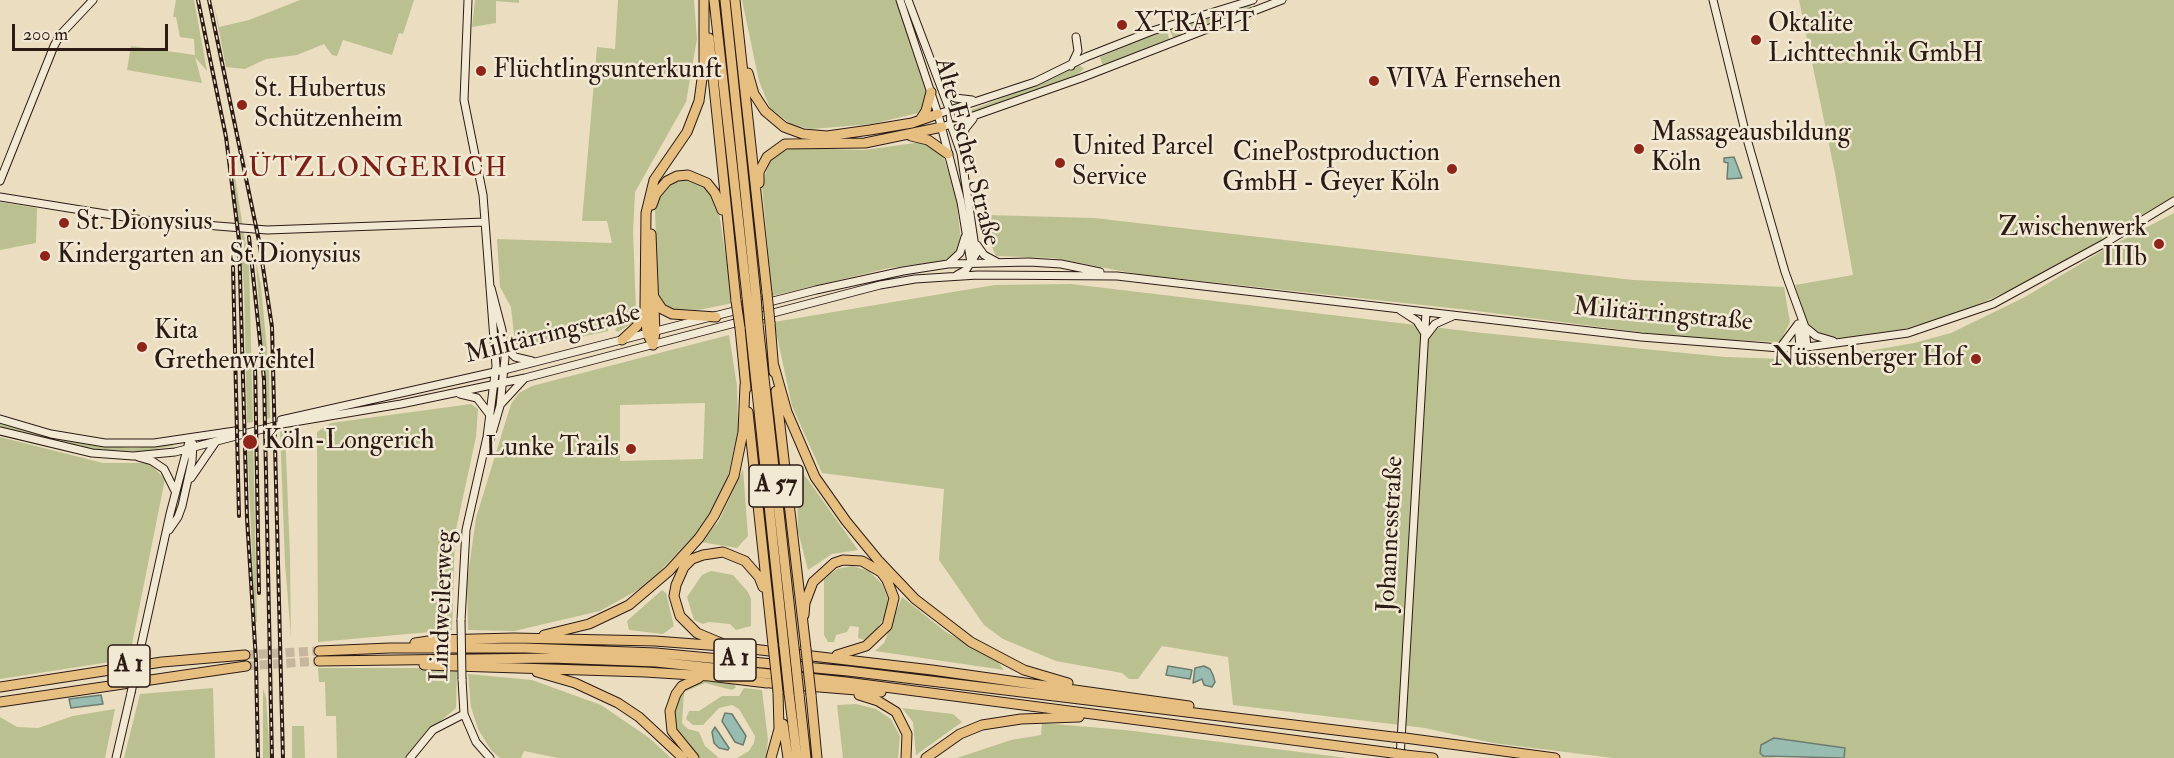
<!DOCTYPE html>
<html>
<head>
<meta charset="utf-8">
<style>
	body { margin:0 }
	#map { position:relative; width:2174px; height:758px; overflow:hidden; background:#ebddbf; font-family:"IM FELL Double Pica",serif }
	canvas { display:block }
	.scale { position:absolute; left:12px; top:24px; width:156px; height:27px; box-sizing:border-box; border:3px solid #2c1b15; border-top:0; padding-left:8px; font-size:18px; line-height:21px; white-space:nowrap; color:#2c1b15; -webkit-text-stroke:4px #f2e9d5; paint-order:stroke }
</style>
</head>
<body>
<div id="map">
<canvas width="2174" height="758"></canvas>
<div class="scale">200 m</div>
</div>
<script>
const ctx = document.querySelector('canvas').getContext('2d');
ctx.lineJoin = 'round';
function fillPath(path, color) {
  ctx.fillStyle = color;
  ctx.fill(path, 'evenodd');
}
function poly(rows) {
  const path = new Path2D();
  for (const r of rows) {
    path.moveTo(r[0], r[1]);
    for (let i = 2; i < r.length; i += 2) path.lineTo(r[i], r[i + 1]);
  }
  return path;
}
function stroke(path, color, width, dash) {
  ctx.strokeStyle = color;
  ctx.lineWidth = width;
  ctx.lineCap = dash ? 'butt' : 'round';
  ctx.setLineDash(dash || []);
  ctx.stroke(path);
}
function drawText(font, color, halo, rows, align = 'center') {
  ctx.font = font + ' "IM FELL Double Pica",serif';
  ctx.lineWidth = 5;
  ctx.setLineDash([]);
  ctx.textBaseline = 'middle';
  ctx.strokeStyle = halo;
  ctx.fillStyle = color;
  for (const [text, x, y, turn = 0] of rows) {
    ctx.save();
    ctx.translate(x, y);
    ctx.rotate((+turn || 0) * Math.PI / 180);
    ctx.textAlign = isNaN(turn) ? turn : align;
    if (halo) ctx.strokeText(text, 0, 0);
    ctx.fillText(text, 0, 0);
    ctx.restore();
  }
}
fillPath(poly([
	[176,0,194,0,207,71,195,57,202,83,127,70,131,46,195,55,194,39,180,37,176,17,173,17],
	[213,0,219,27,249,20,300,0,414,0,403,34,399,33,392,55,343,40,337,56,332,55,324,44,297,55,266,59,245,69,226,67],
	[475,0,519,0,519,3,496,1,496,23,472,27],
	[618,0,694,0,697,39,686,102,635,192,633,232,636,311,632,323,618,332,615,330,626,318,625,312,624,317,607,318,608,331,526,349,515,343,511,307,500,287,497,239,612,243,607,221,582,221,597,47,615,49],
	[742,0,896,0,926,93,924,106,918,113,872,124,811,129,792,125,770,108,759,81],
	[1799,0,2174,0,2174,197,2063,265,1967,310,1896,332,1839,338,1816,334,1807,322,1795,285,1853,275,1835,173],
	[1250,4,1252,9,1174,40,1169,28],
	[1166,29,1170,41,1103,66,1100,57],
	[1079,65,1084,69,1077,75,962,119,961,114,1053,78],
	[922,142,929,143,943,155,956,197,961,241,955,254,943,261,889,268,772,296,762,185,770,160,779,153,792,148,864,150],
	[232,159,249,265,253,422,247,423,244,288],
	[684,178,707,187,718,206,733,303,698,310,676,309,675,312,669,311,658,298,655,210,658,198,669,183],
	[0,202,37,208,36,243,0,250],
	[2174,213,2174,758,1844,758,1845,748,1774,738,1761,746,1763,756,1777,758,1613,758,1493,743,1425,728,1233,705,1228,657,1162,646,1138,679,1129,679,1122,673,1056,661,1003,639,984,625,939,560,944,489,822,473,792,406,774,322,995,285,1071,284,1483,333,1725,357,1784,359,1868,351,1914,343,1951,333,2025,297,2107,248],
	[987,215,1094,218,1633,280,1784,287,1790,322,1780,342,1685,338,1469,310,1137,274,1053,258,996,256,988,237],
	[256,262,261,286,269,370,270,418,267,419],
	[729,335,737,386,738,431,728,476,712,513,700,529,647,585,600,611,514,631,468,630,467,582,476,518,511,404,519,393,532,386],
	[705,403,703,459,620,461,620,405],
	[471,404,478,409,476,437,455,534,452,630,318,642,317,432,331,423],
	[0,423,51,438,93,445,133,448,173,444,173,446,140,452,92,449,54,443,0,427],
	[285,428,290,557,291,638,285,563,280,429],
	[253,436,257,622,255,622,247,437],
	[0,437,103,463,149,463,165,479,129,659,0,679],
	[743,469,748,536,737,548,701,542,719,521],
	[801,470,858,550,832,554,808,570,798,531,797,492],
	[852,566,869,571,882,584,888,599,885,616,877,629,864,640,858,638,859,627,850,626,847,632,836,635,834,642,828,642,824,635,824,579,837,569],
	[711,571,733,575,748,592,751,599,751,626,736,630,730,624,708,622,703,624,694,620,687,597,702,575],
	[662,590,666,593,674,626,663,634,629,630,627,621],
	[902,597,946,632,998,662,1004,670,875,651,884,643],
	[318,668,457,668,456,708,424,735,407,758,337,758,336,716,326,716,325,682,319,682],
	[468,674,532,680,601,705,648,737,671,758,558,758,524,751,521,758,500,758,491,750,478,729,471,707],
	[704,681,734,684,736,687,732,690,705,683,684,692,682,723,688,729,699,732,705,746,719,758,700,758,676,727,674,710,681,693,694,683],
	[213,688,215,758,124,758,140,694],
	[744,688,762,690,768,740,766,758,737,758,749,751,754,743,755,736,739,709,732,705,719,708,703,725,693,725,686,719,689,711,699,711,722,696,739,696],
	[263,689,266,697,270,758,263,758],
	[856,704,876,709,891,719,900,736,898,758,843,758,837,705],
	[902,708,953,714,962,722,916,755,913,722],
	[115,709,105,758,0,758,0,717,17,727,38,728,73,716],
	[1042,723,1125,730,1347,758,957,758,1011,740,1041,735],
	[292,726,304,726,305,758,292,758]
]), '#bac090');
const water = poly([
	[1734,157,1742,178,1727,179,1728,163,1724,162,1724,158,1734,157],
	[1168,666,1192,670,1190,679,1166,675,1168,666],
	[1204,666,1210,669,1213,675,1215,682,1212,687,1204,685,1202,679,1193,683,1195,668,1204,666],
	[101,695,103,704,71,708,69,699,101,695],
	[725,713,732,714,746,736,743,745,735,742,722,721,725,713],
	[715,727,729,748,728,750,719,748,714,743,712,732,715,727],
	[1774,738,1845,748,1844,758,1763,756,1760,753,1761,745,1774,738]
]);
fillPath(water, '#98bcaf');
stroke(water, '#6d7c71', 1.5);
stroke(poly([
	[245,655,319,651],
	[246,666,319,661]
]), '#c5b69d', 9, [9, 4.5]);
const secondary = poly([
	[900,0,938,114,961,202,971,263],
	[908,0,950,111,951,125,961,153,976,254,966,270,957,275],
	[1713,0,1747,139,1785,272,1805,327,1807,347],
	[1071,66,1078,51,1076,37],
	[942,88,955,98,972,100],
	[938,114,1035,82,1086,57,1152,31,1253,0],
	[942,127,1081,78,1282,0],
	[962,150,965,129,973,119],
	[0,181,54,46,60,35,93,0],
	[0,197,143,220,267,230,485,222],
	[977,245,984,255,997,262],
	[948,264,960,253,965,237],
	[1400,310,1417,321,1424,332],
	[1798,324,1800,347],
	[1805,327,1816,336,1833,341],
	[1425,337,1435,324,1453,316],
	[504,346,515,357,532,361],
	[1780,348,1798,324],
	[460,394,477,398,490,415],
	[501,404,524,379],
	[0,419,51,434,105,443,154,443,235,431],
	[281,420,508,369,816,290,903,271,948,264,1029,262,1061,264,1100,272],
	[0,431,92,453,133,456,175,452,282,424,401,404,525,378,880,285,915,279,978,275,1117,276,1641,337,1780,348,1807,347,1908,333,1993,304,2105,243,2174,201],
	[488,447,500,406,505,358,502,330,491,288],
	[138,457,152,461,164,469,175,491],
	[191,478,215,443],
	[169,530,178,517,182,506,192,461,193,444],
	[461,620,466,530,487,437,496,366,483,195,464,100,468,0],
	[139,655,170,514,190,438],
	[462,679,464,714,476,742,490,758],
	[116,758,131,693],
	[410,758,433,730,464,714],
	[1400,758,1426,312]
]);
const highway = poly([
	[714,0,747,297],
	[725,0,756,296],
	[735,0,767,293],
	[709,38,736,301],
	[748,73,754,94,765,111,784,127,803,134,827,136,870,130,912,123,938,114],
	[920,120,926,111,931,92],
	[911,136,928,140,948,154],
	[759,183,759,172,767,157,785,144,865,143,942,127],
	[652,205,656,194,667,181,677,176,688,175,707,183,715,193,722,210],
	[651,234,655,332,653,345],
	[654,297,662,309,672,314,716,317],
	[770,323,774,372],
	[758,324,794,647],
	[750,326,784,646],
	[740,328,746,389],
	[622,340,637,326,645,310],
	[653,345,647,333,645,308,646,213,654,180,687,132,699,101,704,64,704,0],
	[774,366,787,412,815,477,846,521,878,560,915,599,971,642,1024,670,1068,683],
	[776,391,806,649],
	[748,412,773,645],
	[804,615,805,603,813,582,834,563,843,560,862,561,881,572,887,580,894,598,887,626,866,646,837,655],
	[544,635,589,624,629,605,669,571,699,538,714,516,734,476,743,432,745,385],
	[415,643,435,640,514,638,655,641,735,647,932,670,1189,706],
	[721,643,697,633,680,616,674,596,676,585,684,567,692,559,703,555,723,552,745,561,759,577,763,587],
	[319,651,390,648,525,648,656,653,848,671,1393,737],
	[319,661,551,658,656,662,846,682,1392,753],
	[424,665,645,672,709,676,767,683],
	[537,672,575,683,618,703,639,717,683,758],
	[770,683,881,692],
	[0,687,162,662,245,655],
	[789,693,797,758],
	[799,694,806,758],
	[811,695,817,758],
	[859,695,878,701,896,712,907,734,906,758],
	[0,702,246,666],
	[783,724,788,758],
	[1405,738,1555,758],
	[1405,755,1433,758],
	[694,758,672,731,670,711,676,694,682,686,699,678],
	[771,758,779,729,778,692],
	[926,758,960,734,982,725,1021,719,1079,717]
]);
stroke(secondary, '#2c1b15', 9);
stroke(highway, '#2c1b15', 11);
stroke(secondary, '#f2e9d5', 7);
stroke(highway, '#e6be80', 9);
const rail = poly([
	[198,0,226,137,239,240,247,518,256,661,258,758],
	[209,0,259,241,272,327,283,758],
	[249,237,264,379,272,758],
	[233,267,239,516],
	[255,362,259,593]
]);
stroke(rail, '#2c1b15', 4);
stroke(rail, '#f2e9d5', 1.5, [4.5]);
const secondaryBridge = poly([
	[461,620,462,679],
	[131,693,139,655]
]);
const highwayBridge = poly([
	[767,293,770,323],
	[756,296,758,324],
	[747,297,750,326],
	[736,301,740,328],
	[773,645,778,692],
	[784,646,789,693],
	[794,647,799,694],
	[806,649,811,695],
	[1393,737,1405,738],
	[1392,753,1405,755]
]);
stroke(secondaryBridge, '#2c1b15', 9, []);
stroke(highwayBridge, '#2c1b15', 11, []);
stroke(secondaryBridge, '#f2e9d5', 7);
stroke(highwayBridge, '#e6be80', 9);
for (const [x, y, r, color] of [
	[1122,25,6,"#8f2418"],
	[1756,40,6,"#8f2418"],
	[481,71,6,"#8f2418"],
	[1374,81,6,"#8f2418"],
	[242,105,6,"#8f2418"],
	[1639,149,6,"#8f2418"],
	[1060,163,6,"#8f2418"],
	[1452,169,6,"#8f2418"],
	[64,223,6,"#8f2418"],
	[2159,244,6,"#8f2418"],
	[45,256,6,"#8f2418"],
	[142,347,6,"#8f2418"],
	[1976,359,6,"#8f2418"],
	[250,442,8,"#8f2418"],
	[631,449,6,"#8f2418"]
]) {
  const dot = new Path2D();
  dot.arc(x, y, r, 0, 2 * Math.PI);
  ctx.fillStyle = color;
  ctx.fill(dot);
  stroke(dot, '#f2e9d5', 2);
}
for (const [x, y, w] of [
	[776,486,54],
	[735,660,42],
	[129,666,42]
]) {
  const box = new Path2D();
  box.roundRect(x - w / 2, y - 21, w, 42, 4.5);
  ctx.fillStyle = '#f2e9d5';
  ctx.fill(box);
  stroke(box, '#2c1b15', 1.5);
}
drawText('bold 24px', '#2c1b15', null, [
	["A 57",776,486],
	["A 1",735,660],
	["A 1",129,666]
]);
drawText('26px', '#2c1b15', '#f2e9d5', [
	["XTRAFIT",1134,25],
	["Oktalite",1768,25],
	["Lichttechnik GmbH",1768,55],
	["Flüchtlingsunterkunft",493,71],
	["VIVA Fernsehen",1386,81],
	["St. Hubertus",254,90],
	["Schützenheim",254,120],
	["Massageausbildung",1651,134],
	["Köln",1651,164],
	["United Parcel",1072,148],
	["Service",1072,178],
	["CinePostproduction",1440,154,"right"],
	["GmbH - Geyer Köln",1440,184,"right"],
	["St. Dionysius",76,223],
	["Zwischenwerk",2147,229,"right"],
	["IIIb",2147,259,"right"],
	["Kindergarten an St.Dionysius",57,256],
	["Kita",154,332],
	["Grethenwichtel",154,362],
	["Nüssenberger Hof",1964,359,"right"],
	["Köln-Longerich",264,442],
	["Lunke Trails",619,449,"right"]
], 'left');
drawText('26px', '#2c1b15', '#f2e9d5', [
	["Alte Escher Straße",966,152,75],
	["Militärringstraße",1663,316,5],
	["Militärringstraße",553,335,-14],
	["Johannesstraße",1392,534,-87],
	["Lindweilerweg",444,606,-88]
]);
ctx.letterSpacing = '1.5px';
drawText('27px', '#7a1f14', '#f2e9d5', [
	["LÜTZLONGERICH",368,170]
]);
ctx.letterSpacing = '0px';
</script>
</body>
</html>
